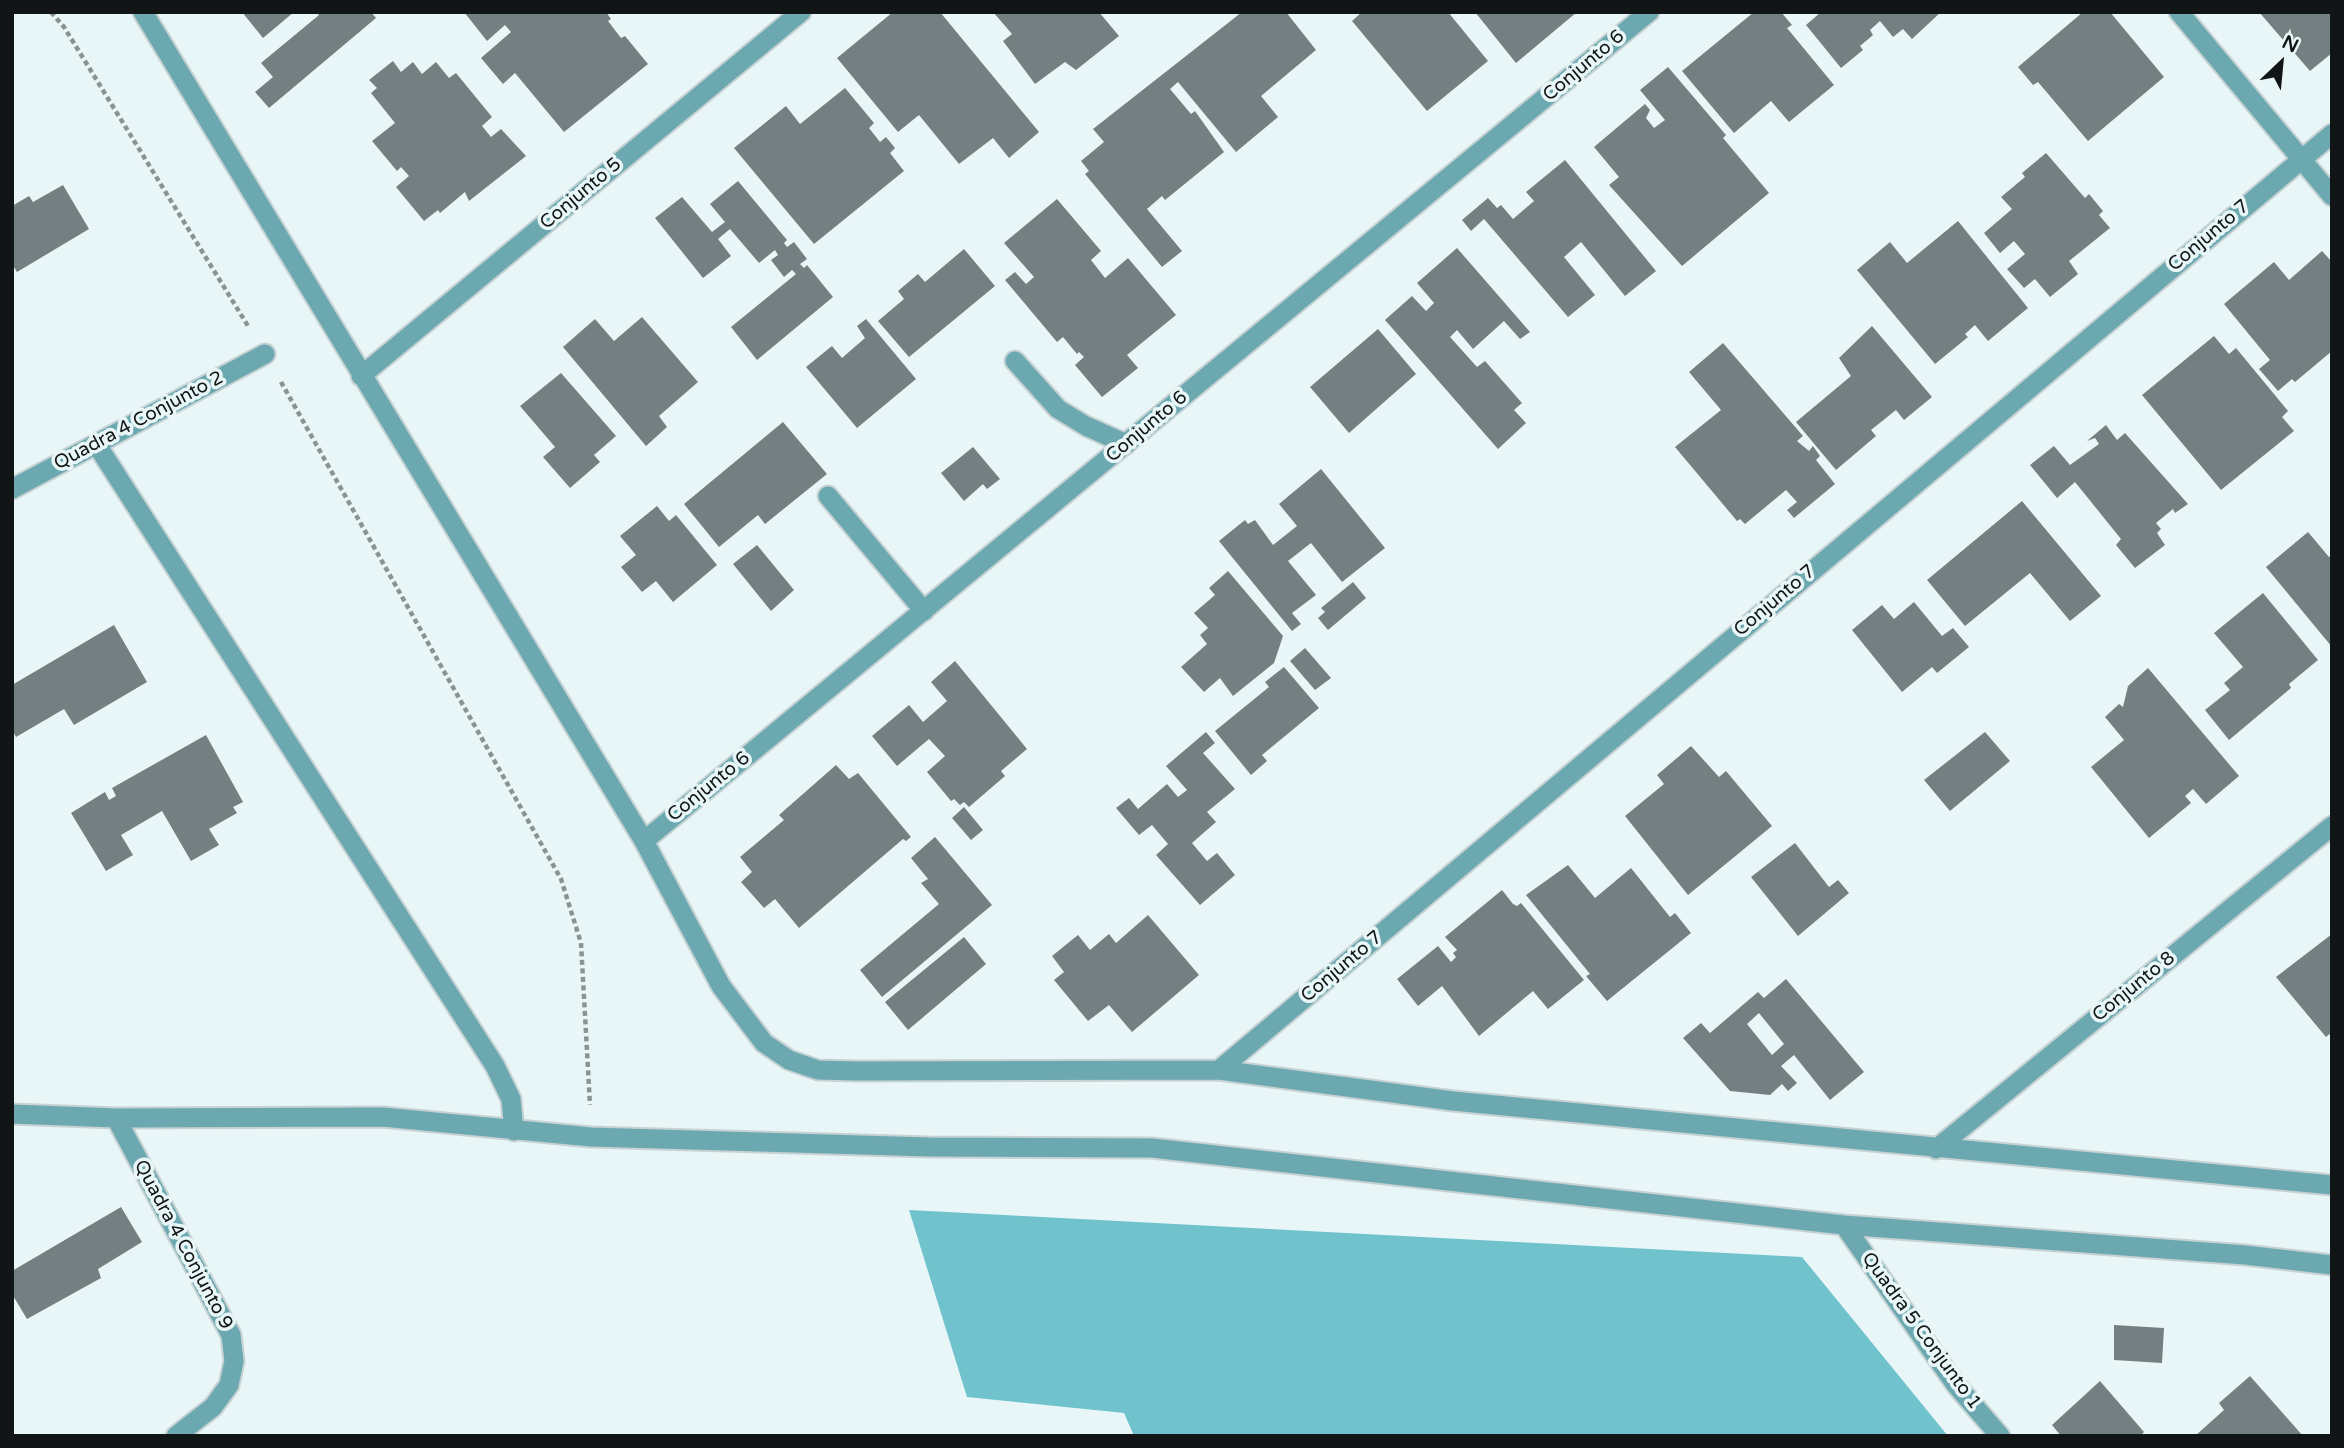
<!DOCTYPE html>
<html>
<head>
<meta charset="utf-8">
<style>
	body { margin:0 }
	#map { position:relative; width:2344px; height:1448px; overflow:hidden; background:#e9f6f7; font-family:"Varela Round",sans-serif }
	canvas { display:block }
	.frame { position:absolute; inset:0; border:14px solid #111516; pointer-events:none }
	.north { position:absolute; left:2246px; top:28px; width:70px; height:70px; -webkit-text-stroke:5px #e9f6f7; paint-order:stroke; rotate:26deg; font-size:19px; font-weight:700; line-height:28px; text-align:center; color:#111516 }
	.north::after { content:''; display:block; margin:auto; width:24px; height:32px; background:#111516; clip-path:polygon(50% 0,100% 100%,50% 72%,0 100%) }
</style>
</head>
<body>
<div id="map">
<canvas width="2344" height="1448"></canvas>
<div class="frame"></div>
<div class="north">N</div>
</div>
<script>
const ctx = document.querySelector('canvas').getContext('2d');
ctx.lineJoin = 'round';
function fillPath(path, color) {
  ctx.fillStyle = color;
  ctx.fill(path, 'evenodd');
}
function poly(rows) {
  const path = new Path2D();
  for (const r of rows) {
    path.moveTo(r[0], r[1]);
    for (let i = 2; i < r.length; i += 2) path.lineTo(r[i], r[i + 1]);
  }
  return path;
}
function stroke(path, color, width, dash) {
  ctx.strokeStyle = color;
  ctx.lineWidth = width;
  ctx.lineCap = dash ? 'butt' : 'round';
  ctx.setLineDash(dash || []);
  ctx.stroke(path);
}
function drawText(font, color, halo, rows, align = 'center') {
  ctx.font = font + ' "Varela Round",sans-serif';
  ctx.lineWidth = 7;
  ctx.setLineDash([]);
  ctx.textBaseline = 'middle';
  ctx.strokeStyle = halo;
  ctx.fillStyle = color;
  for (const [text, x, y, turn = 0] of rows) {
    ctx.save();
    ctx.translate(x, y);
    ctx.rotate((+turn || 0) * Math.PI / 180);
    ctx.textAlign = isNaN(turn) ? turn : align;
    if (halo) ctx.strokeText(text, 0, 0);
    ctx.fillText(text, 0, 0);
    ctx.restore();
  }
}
fillPath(poly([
	[909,1210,1802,1257,1948,1436,1134,1436,1124,1413,967,1397]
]), '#70c2cc');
fillPath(poly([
	[242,12,294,12,263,38],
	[316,12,371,12,376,18,269,108,255,92,273,77,261,63,319,15],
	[464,12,606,12,611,19,608,21,621,38,625,36,648,64,564,132,515,73,503,84,481,58,511,32,505,25,487,41],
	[893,12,940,12,1039,132,1009,158,993,138,959,164,919,115,898,132,837,58],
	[993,12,1099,12,1119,36,1076,70,1065,62,1035,84,1003,41,1012,34],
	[1242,12,1286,12,1316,50,1261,96,1278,117,1236,152,1178,82,1170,89,1191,114,1195,111,1224,152,1165,200,1162,196,1147,209,1182,251,1162,267,1085,174,1089,171,1081,161,1104,142,1093,129],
	[1362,12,1448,12,1488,61,1427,111,1352,21],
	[1475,12,1577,12,1516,63],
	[1754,12,1781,12,1792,25,1787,28,1834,85,1789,122,1771,101,1734,133,1682,71],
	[1821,12,1941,12,1912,39,1903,29,1893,37,1880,21,1870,30,1873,35,1860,46,1863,50,1841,68,1806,25],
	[2083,12,2110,12,2164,77,2088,141,2038,82,2033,85,2018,67],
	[2259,12,2332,12,2332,53,2310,71],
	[393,61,401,72,413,62,422,74,436,62,449,78,456,73,492,117,482,126,491,137,501,129,526,156,469,201,465,192,440,213,438,210,424,221,396,187,409,176,401,167,397,171,372,141,395,123,371,93,377,88,369,80],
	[1668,67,1726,135,1723,138,1769,193,1682,266,1609,185,1619,177,1594,147,1645,104,1650,110,1646,118,1654,128,1665,120,1640,90],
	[845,88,874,123,869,128,880,142,886,137,895,148,890,153,904,171,814,244,734,148,786,106,800,124],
	[2046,153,2085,198,2089,194,2103,211,2099,215,2110,228,2069,261,2078,274,2050,297,2035,279,2024,288,2007,269,2025,254,2014,241,2000,253,1984,233,2012,209,2001,197,2025,177,2022,173],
	[1565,160,1656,271,1625,296,1581,242,1564,257,1595,295,1568,317,1484,219,1471,231,1462,220,1488,198,1497,208,1501,205,1513,219,1534,201,1526,192],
	[738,181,787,240,784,243,787,247,794,242,807,259,800,264,804,268,807,265,833,297,757,360,731,327,796,274,792,270,784,277,771,260,778,255,775,250,759,263,730,229,718,239,731,256,703,278,655,218,682,197,712,232,725,222,710,204],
	[63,185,89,229,17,272,12,264,12,206,29,196,33,202],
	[1057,199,1101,251,1091,260,1105,278,1128,258,1176,315,1127,355,1138,368,1102,397,1075,365,1084,357,1079,352,1077,354,1063,337,1057,342,1005,280,1015,272,1026,284,1034,277,1004,243],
	[1958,221,2028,308,1988,341,1975,325,1965,334,1968,337,1935,364,1857,270,1890,242,1907,263],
	[1457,248,1530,332,1520,339,1504,321,1473,349,1457,330,1450,337,1477,367,1485,361,1522,403,1514,410,1526,423,1498,449,1385,320,1412,296,1426,311,1434,303,1417,283],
	[964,249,995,286,909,357,878,321,904,299,898,291,918,274,925,282],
	[2322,251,2332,262,2332,351,2295,382,2292,379,2278,391,2259,369,2270,360,2224,304,2274,262,2289,280],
	[642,317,698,382,659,416,667,427,646,446,563,347,595,319,614,341],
	[866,319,916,379,857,428,806,367,832,346,842,358,865,338,857,326],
	[1872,326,1932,397,1904,420,1896,410,1871,430,1876,436,1836,470,1796,422,1851,376,1839,358],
	[1378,329,1416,374,1349,433,1310,387],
	[2214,336,2229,354,2236,348,2288,411,2282,417,2294,431,2221,490,2142,395],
	[1723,343,1803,436,1797,441,1809,451,1813,446,1820,456,1816,460,1835,484,1794,518,1787,510,1797,502,1786,490,1745,524,1740,519,1737,521,1675,447,1721,410,1689,372],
	[561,373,616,436,594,455,600,462,570,488,543,457,555,447,520,406],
	[783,422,827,474,765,524,758,515,719,547,684,504],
	[2106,425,2117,440,2125,433,2188,504,2175,513,2173,509,2156,523,2161,529,2157,533,2165,545,2135,568,2116,545,2121,539,2075,482,2057,498,2030,465,2054,446,2070,465,2099,444,2095,438,2087,441],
	[973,447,1000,479,987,489,983,484,964,501,941,473],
	[1321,469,1385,548,1342,582,1311,543,1288,561,1316,595,1292,613,1301,624,1292,631,1219,541,1245,520,1248,524,1255,520,1273,545,1297,526,1279,504],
	[2022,501,2101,596,2070,621,2030,573,1965,626,1927,580],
	[657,506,669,521,676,515,717,565,673,602,656,581,642,592,621,567,636,555,620,536],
	[2308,532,2329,557,2332,555,2332,647,2266,567],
	[757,545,794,590,771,611,733,564],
	[1228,571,1283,636,1274,663,1233,696,1220,678,1204,692,1181,667,1207,644,1200,635,1208,628,1194,613,1215,595,1209,588],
	[1353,582,1366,598,1328,630,1318,618,1325,612,1321,608],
	[2263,593,2318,660,2289,684,2291,688,2229,740,2205,710,2230,690,2224,683,2243,667,2214,633],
	[1914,602,1942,636,1953,628,1969,647,1937,673,1932,667,1902,692,1852,630,1882,605,1894,619],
	[114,625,147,682,74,725,64,709,16,737,12,730,12,685],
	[1305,648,1331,678,1315,690,1290,661],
	[955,661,1027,749,1001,771,1005,776,969,807,964,802,960,805,954,799,951,801,927,772,945,756,929,739,897,766,872,736,909,705,923,722,947,701,931,682],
	[1284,667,1319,708,1262,755,1267,761,1251,775,1215,731,1269,687,1265,682],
	[2148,668,2239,776,2206,804,2193,789,2185,796,2191,803,2149,838,2091,767,2124,740,2105,717,2119,704,2123,707,2128,686],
	[1206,732,1215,743,1203,753,1235,789,1207,812,1216,822,1192,843,1207,861,1217,853,1235,875,1200,905,1156,855,1168,844,1152,825,1139,835,1116,808,1129,798,1138,809,1167,784,1178,797,1187,790,1166,766],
	[1985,732,2010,761,1950,811,1924,780],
	[206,735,243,802,233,807,237,813,209,829,219,845,191,861,162,811,121,835,133,855,106,871,71,813,105,792,109,800,116,796,112,788],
	[1691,746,1719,777,1726,771,1772,826,1688,895,1625,816,1664,784,1657,775],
	[836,765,849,779,858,773,911,837,906,841,903,839,799,928,775,899,764,908,741,882,752,872,740,857,784,820,779,815],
	[964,807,983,830,971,840,952,818],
	[935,837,992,905,882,997,860,970,939,904,921,883,928,879,911,858],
	[1795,843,1829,887,1838,880,1849,893,1798,936,1751,877],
	[1568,865,1595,898,1631,868,1670,917,1675,913,1691,933,1607,1001,1586,976,1590,974,1526,895],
	[1502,890,1513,904,1517,906,1521,903,1584,980,1548,1009,1533,991,1479,1036,1442,986,1418,1006,1397,979,1438,946,1451,962,1456,957,1453,953,1457,950,1445,937],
	[1148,915,1199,975,1132,1032,1109,1005,1088,1021,1054,980,1064,972,1052,956,1078,935,1090,950,1109,934,1116,943],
	[2332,934,2332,1032,2326,1037,2276,977],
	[964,937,986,964,908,1030,885,1002],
	[1786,979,1864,1072,1830,1100,1794,1055,1781,1066,1797,1083,1788,1091,1782,1084,1770,1095,1730,1091,1683,1038,1701,1023,1710,1033,1758,992,1764,998],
	[1759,1013,1784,1044,1772,1055,1747,1024],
	[121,1207,142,1242,98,1269,101,1278,27,1319,12,1294,12,1271],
	[2114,1325,2164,1328,2162,1363,2114,1360],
	[2250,1376,2303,1436,2195,1436,2224,1410,2219,1403],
	[2100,1381,2144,1432,2140,1436,2061,1436,2052,1425]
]), '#747f81');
const service = poly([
	[1015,361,1058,409,1086,426,1126,444],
	[828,496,924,611]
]);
const minor = poly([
	[143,12,644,841,721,986,764,1043,789,1060,818,1070,856,1071,1219,1070,1453,1101,2332,1185],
	[2179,12,2332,196],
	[361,376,801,12],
	[97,445,495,1066,511,1099,514,1131],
	[12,489,265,354],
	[644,841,1649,12],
	[1219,1070,2332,134],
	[12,1114,116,1118,383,1117,591,1137,929,1147,1152,1148,1844,1225,2245,1255,2332,1265],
	[116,1118,231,1335,234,1361,229,1385,213,1407,176,1436],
	[1936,1149,2332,826],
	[1844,1225,1956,1385,2000,1436]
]);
stroke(service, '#c6d2d3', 23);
stroke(minor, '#c6d2d3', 23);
stroke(poly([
	[51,12,64,27,248,326],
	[281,382,561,879,581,943,590,1105]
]), '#8a9394', 4.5, [5, 3.5]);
stroke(service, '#6ca8b0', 19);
stroke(minor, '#6ca8b0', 19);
drawText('19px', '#111516', '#e9f6f7', [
	["Conjunto 6",1584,66,-40],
	["Conjunto 5",581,194,-40],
	["Conjunto 7",2209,236,-40],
	["Quadra 4 Conjunto 2",139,421,-28],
	["Conjunto 6",1147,427,-40],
	["Conjunto 7",1775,601,-40],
	["Conjunto 6",709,787,-39],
	["Conjunto 7",1342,967,-40],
	["Conjunto 8",2134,987,-39],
	["Quadra 4 Conjunto 9",183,1245,62],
	["Quadra 5 Conjunto 1",1921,1331,54]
]);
</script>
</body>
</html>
